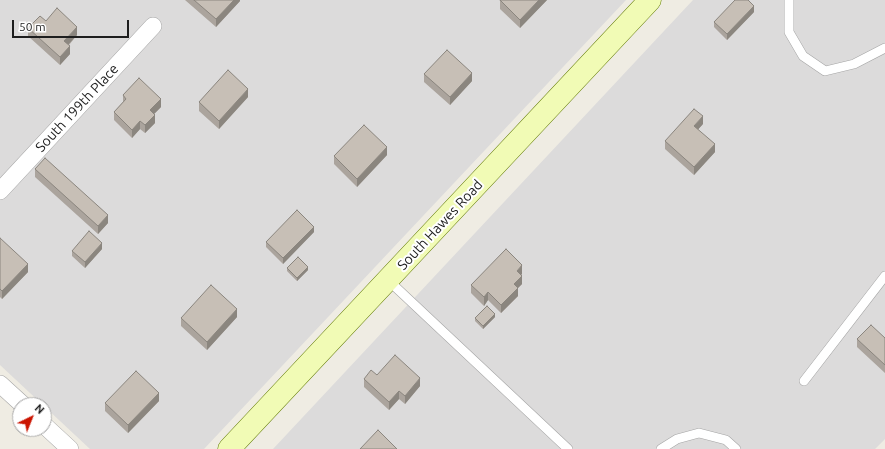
<!DOCTYPE html>
<html>
<head>
<meta charset="utf-8">
<style>
	body { margin:0 }
	#map { position:relative; width:885px; height:449px; overflow:hidden; background:#efece3; font-family:Ubuntu,sans-serif }
	canvas { display:block }
	.north { position:absolute; left:12px; top:397px; width:40px; height:40px; box-sizing:border-box; background:#fff; border:1px solid #a5a5a5; border-radius:50%; rotate:43deg; font-size:11px; font-weight:700; line-height:16px; text-align:center; color:#1e1e1e }
	.north::after { content:''; display:block; margin:auto; width:14px; height:18px; background:#cb1400; clip-path:polygon(50% 0,100% 100%,50% 72%,0 100%) }
	.scale { position:absolute; left:12px; top:20px; width:117px; height:18px; box-sizing:border-box; border:2px solid #1e1e1e; border-top:0; padding-left:5px; font-size:12px; line-height:14px; white-space:nowrap; color:#1e1e1e; -webkit-text-stroke:3px #fff; paint-order:stroke }
</style>
</head>
<body>
<div id="map">
<canvas width="885" height="449"></canvas>
<div class="north">N</div>
<div class="scale">50 m</div>
</div>
<script>
const ctx = document.querySelector('canvas').getContext('2d');
ctx.lineJoin = 'round';
function fillPath(path, color) {
  ctx.fillStyle = color;
  ctx.fill(path, 'evenodd');
}
function poly(rows) {
  const path = new Path2D();
  for (const r of rows) {
    path.moveTo(r[0], r[1]);
    for (let i = 2; i < r.length; i += 2) path.lineTo(r[i], r[i + 1]);
  }
  return path;
}
function stroke(path, color, width, dash) {
  ctx.strokeStyle = color;
  ctx.lineWidth = width;
  ctx.lineCap = dash ? 'butt' : 'round';
  ctx.setLineDash(dash || []);
  ctx.stroke(path);
}
function drawText(font, color, halo, rows, align = 'center') {
  ctx.font = font + ' Ubuntu,sans-serif';
  ctx.lineWidth = 4;
  ctx.setLineDash([]);
  ctx.textBaseline = 'middle';
  ctx.strokeStyle = halo;
  ctx.fillStyle = color;
  for (const [text, x, y, turn = 0] of rows) {
    ctx.save();
    ctx.translate(x, y);
    ctx.rotate((+turn || 0) * Math.PI / 180);
    ctx.textAlign = isNaN(turn) ? turn : align;
    if (halo) ctx.strokeText(text, 0, 0);
    ctx.fillText(text, 0, 0);
    ctx.restore();
  }
}
fillPath(poly([
	[0,0,626,0,204,449,90,449,0,365],
	[693,0,885,0,885,439,875,449,273,449]
]), '#dcdbdb');
const lane = poly([
	[789,0,789,32,803,56,825,71,854,64,885,48],
	[388,280,568,449],
	[804,381,885,276],
	[661,449,677,439,699,433,726,440,736,449]
]);
const street = poly([
	[0,191,153,26],
	[0,384,23,405],
	[44,425,70,449]
]);
const secondary = poly([
	[229,449,650,0]
]);
stroke(lane, '#a5a5a5', 10);
stroke(street, '#a5a5a5', 18);
stroke(secondary, '#5f7801', 23);
stroke(lane, '#fff', 9);
stroke(street, '#fff', 17);
stroke(secondary, '#f1fbb5', 22);
fillPath(poly([
	[185,0,240,0,240,1,216,27],
	[500,0,547,0,520,28,500,9],
	[754,12,727,40,714,27,714,22],
	[28,28,77,35,69,45,70,54,60,65,28,36],
	[424,74,472,81,450,105,424,82],
	[123,95,161,107,154,114,155,123,145,133,140,129,132,138,114,120,114,112,123,102],
	[248,97,219,129,199,111,199,102],
	[703,124,698,129,715,152,694,175,665,149,665,141],
	[387,155,357,187,334,164,334,156],
	[35,169,108,223,98,234,35,177],
	[314,232,283,264,266,247,266,242],
	[0,238,28,272,2,299,0,297],
	[102,249,85,268,72,256,72,251],
	[287,268,308,270,297,281,287,271],
	[522,274,521,275,522,284,518,288,518,296,501,313,488,300,484,306,471,293,471,285],
	[237,317,207,350,181,326,181,318],
	[495,317,483,329,475,321,475,318],
	[885,338,885,373,857,347,857,339],
	[377,375,420,386,405,404,399,399,389,410,364,387,364,379],
	[159,401,128,433,105,411,105,403]
]), '#aba49d');
fillPath(poly([
	[234,0,240,0,240,1,216,27,216,19],
	[539,0,547,0,520,28,520,20],
	[754,6,754,12,727,40,727,34],
	[77,27,77,35,64,49,64,41],
	[70,46,70,54,60,65,60,57],
	[472,73,472,81,450,105,450,97],
	[248,89,248,97,219,129,219,121],
	[161,99,161,107,150,118,150,110],
	[155,115,155,123,145,133,145,125],
	[703,116,703,124,694,134,694,126],
	[140,121,140,129,132,138,132,130],
	[715,144,715,152,694,175,694,167],
	[387,147,387,155,357,187,357,179],
	[108,215,108,223,98,234,98,226],
	[314,227,314,232,283,264,283,258],
	[102,243,102,249,85,268,85,262],
	[28,264,28,272,2,299,2,291],
	[522,265,522,274,517,279,517,271],
	[308,267,308,270,297,281,297,278],
	[522,276,522,284,518,288,518,296,501,313,501,305,514,284],
	[488,292,488,300,484,306,484,297],
	[237,309,237,317,207,350,207,342],
	[495,314,495,317,483,329,483,326],
	[420,378,420,386,405,404,405,396],
	[399,391,399,399,389,410,389,402],
	[159,393,159,401,128,433,128,425]
]), '#8b867f');
const building = poly([
	[194,0,234,0,216,19,194,0],
	[500,0,539,0,520,20,500,0],
	[735,0,748,0,754,6,727,34,714,22,735,0],
	[57,8,77,27,64,41,70,46,60,57,28,28,40,16,46,21,57,8],
	[447,50,472,73,450,97,424,74,447,50],
	[228,70,248,89,219,121,199,102,228,70],
	[139,78,161,99,150,110,155,115,145,125,140,121,132,130,114,112,126,99,123,95,139,78],
	[694,109,703,116,694,126,715,144,694,167,665,141,694,109],
	[364,125,387,147,357,179,334,156,364,125],
	[45,158,108,215,98,226,35,169,45,158],
	[297,210,314,227,283,258,266,242,297,210],
	[89,231,102,243,85,262,72,251,89,231],
	[0,238,28,264,2,291,0,289,0,238],
	[506,249,522,265,517,271,522,276,514,284,518,288,501,305,488,292,484,297,471,285,506,249],
	[298,257,308,267,297,278,287,268,298,257],
	[211,285,237,309,207,342,181,318,211,285],
	[487,306,495,314,483,326,475,318,487,306],
	[871,325,885,338,885,365,857,339,871,325],
	[395,355,420,378,405,396,399,391,389,402,364,379,371,370,377,375,395,355],
	[136,371,159,393,128,425,105,403,136,371],
	[378,430,397,449,360,449,378,430]
]);
fillPath(building, '#c7bfb6');
stroke(building, '#8b867f', 1);
drawText('14px', '#1e1e1e', '#fff', [
	["South 199th Place",77,108,-47],
	["South Hawes Road",440,225,-47]
]);
</script>
</body>
</html>
